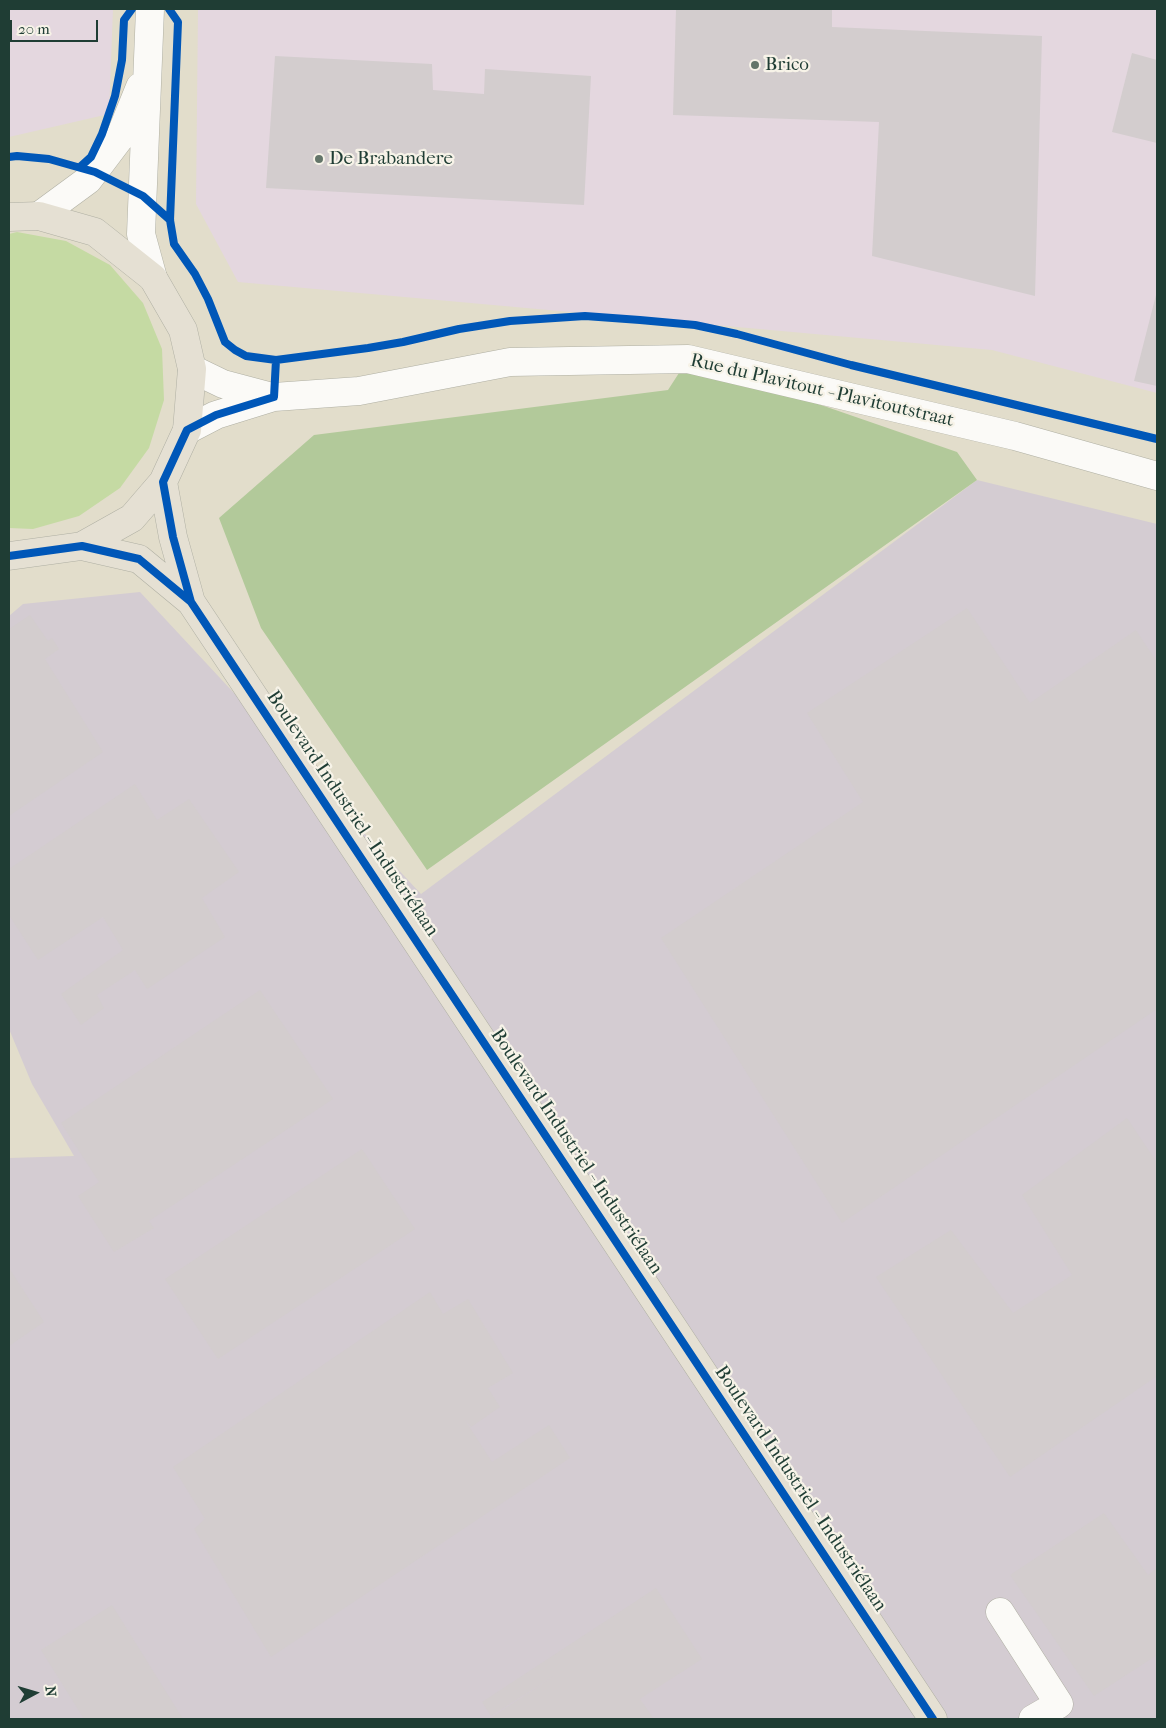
<!DOCTYPE html>
<html>
<head>
<meta charset="utf-8">
<style>
	body { margin:0 }
	#map { position:relative; width:1166px; height:1728px; overflow:hidden; background:#e2ddcb; font-family:"IM FELL French Canon",serif }
	canvas { display:block }
	.frame { position:absolute; inset:0; border:10px solid #1f3d34; pointer-events:none }
	.north { position:absolute; left:10px; top:1668px; width:50px; height:50px; -webkit-text-stroke:4px #f7f3e8; paint-order:stroke; rotate:84deg; font-size:14px; font-weight:700; line-height:20px; text-align:center; color:#1f3d34 }
	.north::after { content:''; display:block; margin:auto; width:18px; height:22px; background:#1f3d34; clip-path:polygon(50% 0,100% 100%,50% 72%,0 100%) }
	.scale { position:absolute; left:10px; top:20px; width:88px; height:22px; box-sizing:border-box; border:2px solid #1f3d34; border-top:0; padding-left:6px; font-size:15px; line-height:18px; white-space:nowrap; color:#1f3d34; -webkit-text-stroke:4px #f7f3e8; paint-order:stroke }
</style>
</head>
<body>
<div id="map">
<canvas width="1166" height="1728"></canvas>
<div class="frame"></div>
<div class="north">N</div>
<div class="scale">20 m</div>
</div>
<script>
const ctx = document.querySelector('canvas').getContext('2d');
ctx.lineJoin = 'round';
function fillPath(path, color) {
  ctx.fillStyle = color;
  ctx.fill(path, 'evenodd');
}
function poly(rows) {
  const path = new Path2D();
  for (const r of rows) {
    path.moveTo(r[0], r[1]);
    for (let i = 2; i < r.length; i += 2) path.lineTo(r[i], r[i + 1]);
  }
  return path;
}
function stroke(path, color, width, dash) {
  ctx.strokeStyle = color;
  ctx.lineWidth = width;
  ctx.lineCap = dash ? 'butt' : 'round';
  ctx.setLineDash(dash || []);
  ctx.stroke(path);
}
function drawText(font, color, halo, rows, align = 'center') {
  ctx.font = font + ' "IM FELL French Canon",serif';
  ctx.lineWidth = 4.5;
  ctx.setLineDash([]);
  ctx.textBaseline = 'middle';
  ctx.strokeStyle = halo;
  ctx.fillStyle = color;
  for (const [text, x, y, turn = 0] of rows) {
    ctx.save();
    ctx.translate(x, y);
    ctx.rotate((+turn || 0) * Math.PI / 180);
    ctx.textAlign = isNaN(turn) ? turn : align;
    if (halo) ctx.strokeText(text, 0, 0);
    ctx.fillText(text, 0, 0);
    ctx.restore();
  }
}
fillPath(poly([
	[9,9,113,9,109,114,9,137],
	[198,9,1157,9,1157,393,992,350,238,282,196,204]
]), '#e4d7df');
fillPath(poly([
	[977,480,1157,524,1157,1719,9,1719,9,1158,74,1156,32,1084,9,1029,9,616,23,604,140,592,421,894]
]), '#d4ccd2');
fillPath(poly([
	[17,232,66,241,110,265,143,303,162,349,164,400,149,448,120,488,79,516,33,529,9,528,9,234]
]), '#c5daa3');
fillPath(poly([
	[688,359,957,452,977,480,427,870,261,628,219,518,314,435,668,390]
]), '#b2c99a');
fillPath(poly([
	[676,9,832,9,832,27,1042,36,1035,296,872,256,879,122,673,115],
	[1132,53,1157,60,1157,143,1112,132],
	[275,56,432,64,433,90,484,94,485,69,591,76,584,205,266,188],
	[1157,291,1157,386,1134,381],
	[967,608,1030,703,1136,630,1157,662,1157,1009,842,1223,661,938,863,802,807,713],
	[30,615,48,641,52,638,59,649,45,659,103,752,9,816,9,629],
	[135,784,157,820,189,799,239,872,202,898,225,937,147,989,135,970,97,995,104,1008,81,1025,61,994,123,950,103,917,38,960,9,915,9,869],
	[260,990,333,1099,149,1221,154,1228,114,1252,78,1196,99,1182,61,1123],
	[1127,1118,1157,1163,1157,1376,1010,1477,876,1277,951,1230,1013,1313,1072,1275,1022,1195],
	[362,1149,415,1229,218,1359,165,1279],
	[9,1268,44,1322,9,1346],
	[430,1292,443,1314,468,1299,513,1373,488,1388,500,1407,471,1427,465,1420,492,1462,549,1425,570,1458,271,1657,194,1529,205,1519,173,1467],
	[1104,1513,1148,1575,1157,1568,1157,1655,1094,1696,1010,1575],
	[656,1588,702,1659,640,1699,654,1719,489,1719,557,1674,491,1716,482,1702],
	[112,1605,183,1719,84,1719,41,1650]
]), '#d3cdce');
const minor = poly([
	[150,9,141,234,153,278],
	[39,216,88,180,119,139,140,87],
	[192,369,223,384,272,397],
	[187,430,216,415,274,397,359,391,510,362,688,359,1015,436,1157,476],
	[1000,1612,1059,1704,1033,1719]
]);
const major = poly([
	[9,217,39,216,95,232,153,278,183,330,192,369,187,430,163,482,132,518,82,546],
	[163,482,173,537,191,602],
	[9,556,82,546,139,559,191,602,933,1719]
]);
stroke(minor, '#afafa3', 29);
stroke(major, '#afafa3', 29);
stroke(minor, '#fbfaf7', 28);
stroke(major, '#e5e0d3', 28);
stroke(poly([
	[169,9,178,22,170,220,174,244,195,274,208,299,225,342,235,350,246,356,276,360,368,348,403,342,459,329,510,321,585,316,640,320,695,325,737,334,851,365,1157,439],
	[9,157,17,156,49,159,95,172,143,196,170,220],
	[80,167,91,157,102,134,115,96,122,60,124,20,132,9],
	[9,556,82,546,139,559,191,602,933,1719],
	[191,602,173,537,163,482,187,430,216,415,274,397,276,360]
]), '#0057b8', 8);
for (const [x, y, r, color] of [
	[755,65,5,"#637569"],
	[319,159,5,"#637569"]
]) {
  const dot = new Path2D();
  dot.arc(x, y, r, 0, 2 * Math.PI);
  ctx.fillStyle = color;
  ctx.fill(dot);
  stroke(dot, '#f7f3e8', 2);
}
drawText('19px', '#1f3d34', '#f7f3e8', [
	["Brico",765,65],
	["De Brabandere",329,159]
], 'left');
drawText('19px', '#1f3d34', '#f7f3e8', [
	["Rue du Plavitout - Plavitoutstraat",822,391,13],
	["Boulevard Industriel - Industriélaan",352,814,56],
	["Boulevard Industriel - Industriélaan",576,1152,56],
	["Boulevard Industriel - Industriélaan",800,1489,56]
]);
</script>
</body>
</html>
